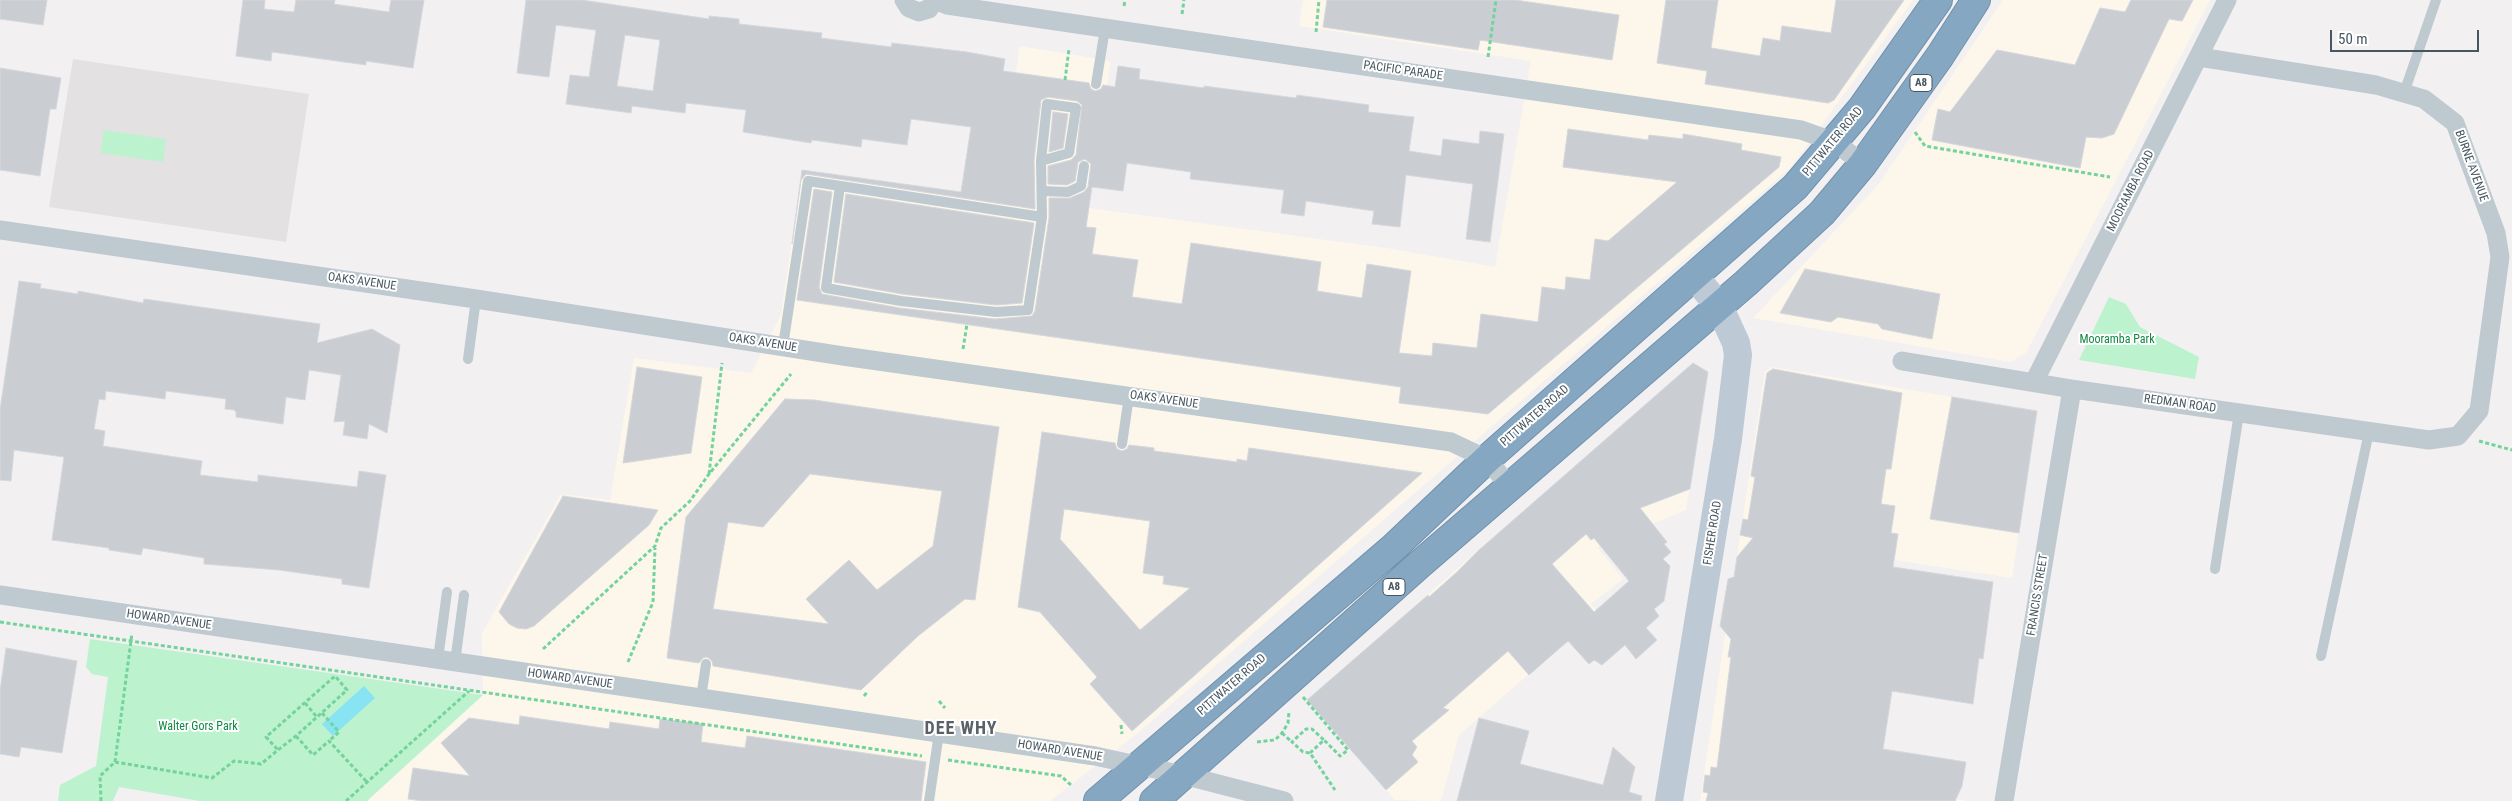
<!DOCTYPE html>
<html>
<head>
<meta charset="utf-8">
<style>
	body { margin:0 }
	#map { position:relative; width:2512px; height:801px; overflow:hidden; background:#f3f0f1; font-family:"Roboto Condensed",sans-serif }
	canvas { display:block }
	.scale { position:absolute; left:2330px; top:30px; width:149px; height:22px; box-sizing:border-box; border:2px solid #47565f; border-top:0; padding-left:6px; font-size:15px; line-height:18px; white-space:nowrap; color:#47565f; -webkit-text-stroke:4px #fff; paint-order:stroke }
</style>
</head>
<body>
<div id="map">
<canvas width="2512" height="801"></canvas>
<div class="scale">50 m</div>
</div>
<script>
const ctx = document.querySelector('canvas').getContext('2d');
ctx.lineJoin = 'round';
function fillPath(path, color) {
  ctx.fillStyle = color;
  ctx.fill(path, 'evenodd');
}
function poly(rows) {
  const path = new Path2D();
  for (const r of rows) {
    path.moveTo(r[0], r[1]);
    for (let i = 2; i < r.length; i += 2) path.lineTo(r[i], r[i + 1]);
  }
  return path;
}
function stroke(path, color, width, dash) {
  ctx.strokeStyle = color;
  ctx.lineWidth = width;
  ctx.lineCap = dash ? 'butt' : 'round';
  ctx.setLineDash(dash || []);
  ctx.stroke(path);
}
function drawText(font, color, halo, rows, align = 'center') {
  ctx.font = font + ' "Roboto Condensed",sans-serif';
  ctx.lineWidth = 4;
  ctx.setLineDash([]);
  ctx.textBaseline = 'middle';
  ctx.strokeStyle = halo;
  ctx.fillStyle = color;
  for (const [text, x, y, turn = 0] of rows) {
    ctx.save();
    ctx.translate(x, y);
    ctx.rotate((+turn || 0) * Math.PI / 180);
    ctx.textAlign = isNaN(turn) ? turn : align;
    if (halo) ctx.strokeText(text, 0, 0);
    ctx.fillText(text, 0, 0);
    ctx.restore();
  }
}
fillPath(poly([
	[1303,0,1913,0,1791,167,1139,732,1050,801,367,801,483,695,482,633,561,494,610,500,634,358,751,373,781,315,802,170,997,197,1020,46,1111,61,1089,208,1393,249,1495,267,1531,61,1299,26],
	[2003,0,2210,0,2026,353,2011,362,1753,318,1878,185],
	[1693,363,1708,372,1686,510,1597,547,1623,579,1591,604,1599,613,1459,735,1441,801,1395,800,1307,700],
	[1772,367,2037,411,2012,578,1894,560,1856,691,1891,697,1886,731,1884,743,1849,737,1842,782,1967,801,1700,801,1765,371]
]), '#fdf6ea');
fillPath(poly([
	[73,59,309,94,286,242,49,207]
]), '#e4e1e3');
fillPath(poly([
	[104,130,166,139,163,162,100,153],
	[2109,297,2126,304,2140,327,2199,357,2195,379,2079,360],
	[90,639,371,679,483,695,367,801,200,801,119,787,113,801,58,801,60,785,96,766,108,677,92,674,86,667]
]), '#bdf2ce');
fillPath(poly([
	[364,686,375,698,333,736,322,724]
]), '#88e3f2');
const building = poly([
	[0,0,47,0,43,25,0,19,0,0],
	[243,0,265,0,264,9,294,12,296,0,335,0,334,4,389,12,391,0,424,0,413,68,366,61,366,65,272,52,271,61,236,56,243,0],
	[526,0,582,0,709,19,709,16,739,19,739,24,822,33,821,38,891,47,892,43,967,52,1005,59,1003,71,1089,83,1091,89,1095,91,1101,89,1103,85,1115,87,1118,66,1140,69,1139,79,1204,88,1204,86,1296,98,1297,95,1369,105,1368,112,1414,117,1409,151,1441,156,1443,139,1479,144,1480,131,1504,134,1490,242,1466,239,1473,184,1406,175,1400,227,1372,224,1374,211,1306,201,1304,216,1281,213,1284,190,1190,179,1191,172,1127,163,1123,191,1092,187,1086,227,1096,228,1092,254,1138,260,1132,297,1182,304,1191,243,1321,262,1317,291,1362,298,1367,264,1411,271,1399,353,1432,356,1433,343,1477,348,1481,314,1538,322,1542,287,1565,290,1566,277,1590,280,1595,239,1608,241,1677,182,1563,167,1568,129,1648,140,1649,135,1683,139,1683,134,1742,144,1741,150,1781,157,1779,167,1488,414,1399,403,1401,387,797,300,814,189,832,192,819,287,822,294,900,308,995,319,1032,316,1035,311,1049,218,1049,198,1070,198,1084,192,1088,187,1091,164,1085,159,1078,162,1075,181,1067,185,1048,184,1048,166,1071,160,1076,155,1082,105,1077,101,1048,97,1041,100,1034,160,1035,209,806,174,801,180,792,244,802,170,961,192,971,127,911,119,907,145,862,139,861,147,812,140,811,143,743,132,746,110,686,103,685,113,632,106,631,113,566,104,570,75,589,77,596,30,556,25,549,77,517,73,526,0],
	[625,35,660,40,653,91,617,86,625,35],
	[1327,0,1515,0,1619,15,1612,60,1480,40,1478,50,1323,27,1327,0],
	[1666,0,1718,0,1711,48,1760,56,1763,38,1780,41,1782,26,1831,33,1836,0,1904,0,1834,100,1828,103,1705,84,1707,71,1657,63,1666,0],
	[2131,0,2193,0,2182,21,2169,19,2114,134,2102,138,2086,137,2080,168,1932,140,1938,109,1950,112,1997,50,2075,65,2100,8,2125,12,2131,0],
	[0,68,61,78,56,109,50,109,40,176,0,170,0,68],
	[1053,112,1068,114,1063,148,1049,152,1053,112],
	[846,194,1034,223,1022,303,996,305,902,294,834,282,846,194],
	[1805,269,1940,294,1932,339,1882,329,1878,324,1838,317,1831,322,1780,313,1805,269],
	[19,281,41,284,40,288,78,294,78,291,143,303,144,299,320,324,317,343,372,329,400,345,387,433,369,424,367,439,343,435,345,421,334,422,341,375,309,370,305,400,286,397,283,424,236,417,236,412,234,410,225,409,226,399,166,391,165,399,106,391,105,400,99,399,94,429,105,431,103,446,202,461,200,475,258,482,258,475,357,487,359,471,386,475,369,588,342,584,342,579,279,570,204,564,204,558,143,548,141,555,109,550,109,548,52,540,64,457,14,450,11,481,0,480,0,410,19,281],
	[1693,363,1708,372,1690,489,1640,508,1667,542,1664,544,1671,552,1663,559,1670,566,1664,601,1654,609,1659,616,1646,628,1657,640,1636,659,1625,645,1602,665,1594,660,1589,664,1568,641,1529,675,1508,651,1443,708,1449,710,1412,741,1417,747,1412,755,1418,762,1386,790,1307,700,1428,595,1429,597,1457,572,1479,550,1693,363],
	[1586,534,1591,540,1594,538,1629,581,1594,612,1552,564,1586,534],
	[637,367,702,377,691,453,623,463,637,367],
	[1773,369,1902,393,1891,469,1886,469,1881,504,1895,506,1891,533,1898,534,1893,567,1993,582,1983,659,1979,658,1973,704,1892,691,1883,749,1966,762,1962,786,1955,801,1706,801,1708,793,1703,792,1705,775,1710,776,1711,767,1717,768,1731,657,1728,657,1731,639,1720,626,1728,579,1734,577,1737,557,1753,538,1740,535,1743,519,1748,520,1755,477,1751,476,1767,373,1773,369],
	[1952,397,2037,411,2019,533,1930,519,1952,397],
	[785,399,814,400,999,427,975,600,965,599,918,636,861,690,713,666,712,661,707,657,703,658,699,663,667,658,686,517,785,399],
	[810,474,942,491,933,546,877,590,849,560,806,599,829,624,713,609,728,522,763,527,810,474],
	[1042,432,1115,443,1117,449,1122,451,1127,449,1129,445,1154,448,1154,451,1237,462,1237,459,1247,461,1249,448,1422,473,1132,731,1090,684,1097,677,1040,612,1018,607,1042,432],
	[1064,509,1150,521,1143,573,1164,576,1163,584,1190,588,1140,630,1060,539,1064,509],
	[563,496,658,510,649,525,534,626,526,629,517,628,509,624,499,612,563,496],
	[6,648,77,661,62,753,21,747,19,757,0,754,0,691,6,648],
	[520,716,609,729,610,722,659,729,660,719,703,724,701,742,745,748,747,736,926,762,921,801,423,801,408,799,413,768,470,776,441,743,469,718,519,725,520,716],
	[1479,718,1529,731,1520,764,1603,785,1613,747,1635,767,1629,792,1642,796,1641,801,1457,801,1479,718]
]);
fillPath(building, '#caced3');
stroke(building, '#d4d7dc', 1);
const highway = poly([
	[1098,801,1393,548,1487,459,1795,187,1862,108,1938,0],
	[1154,801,1420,564,1746,283,1822,213,1863,164,1940,56,1976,0]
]);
stroke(highway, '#7192ae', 30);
stroke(poly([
	[1124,6,1125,0],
	[1182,14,1184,0],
	[1316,32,1319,0],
	[1488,57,1496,0],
	[1065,80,1069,49],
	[1915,132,1925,146,2110,177],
	[963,349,967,324],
	[2479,441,2512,450],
	[709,474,722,363],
	[0,622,922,756],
	[543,649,655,546,661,528,690,501,709,474,791,374],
	[628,662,653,602,655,548],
	[864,696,868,691],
	[1303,697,1348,750,1340,756,1324,740],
	[939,701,945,708],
	[305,703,317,717],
	[322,713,339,732,329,741],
	[1121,725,1122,734],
	[1282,733,1292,742],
	[296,736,313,755,329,741,367,782],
	[1257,742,1275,740,1282,733,1288,723,1289,712],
	[1310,753,1324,740,1312,729,1306,729,1292,742,1303,752,1310,753,1335,790],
	[948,760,1061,776,1071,785],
	[115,762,212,778,234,761,261,764,278,750,296,736,347,690,335,676,266,737,278,750],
	[101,801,100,776,115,762,132,633],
	[346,801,469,691]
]), '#73d39d', 3, [4, 2.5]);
stroke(poly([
	[1096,84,1105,29],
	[2404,93,2436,0],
	[1041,161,1069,153,1076,108,1047,104,1041,161,1042,217],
	[1042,191,1068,192,1081,186,1084,166],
	[783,346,808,181,1042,217,1028,310,996,312,901,301,826,288,840,186],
	[468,359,476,299],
	[1122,444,1129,396],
	[2215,569,2239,413],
	[2321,656,2369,432],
	[438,659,447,592],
	[455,662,464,595],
	[701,698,706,664],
	[929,801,939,733]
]), '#bec9d0', 10);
stroke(poly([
	[904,0,909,8,919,12,929,9,935,0],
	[935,0,947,5,1801,130,1835,142,1863,164],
	[0,230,476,299,843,356,1451,442,1487,459,1510,487],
	[1902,361,2072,389,2429,440,2458,436,2479,411,2500,257,2496,233,2455,123,2424,99,2376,85,2199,57],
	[2034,382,2227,0],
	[0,595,1095,756,1183,775,1284,801],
	[2004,801,2072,389]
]), '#bec9d0', 19);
stroke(poly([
	[1669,801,1728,439,1738,355,1736,343,1719,306,1694,276]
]), '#bdcad5', 28);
stroke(highway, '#86a7c2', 28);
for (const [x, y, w] of [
	[1921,83,22],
	[1394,587,22]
]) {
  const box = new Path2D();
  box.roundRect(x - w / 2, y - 8.5, w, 17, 4);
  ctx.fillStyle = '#fff';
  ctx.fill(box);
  stroke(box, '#47565f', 1);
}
drawText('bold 11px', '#47565f', null, [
	["A8",1921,83],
	["A8",1394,587]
]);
drawText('12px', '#47565f', '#fff', [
	["PACIFIC PARADE",1403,71,8],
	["PITTWATER ROAD",1833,142,-50],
	["BURNE AVENUE",2471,166,70],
	["MOORAMBA ROAD",2131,191,-63],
	["OAKS AVENUE",362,282,8],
	["OAKS AVENUE",763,343,9],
	["OAKS AVENUE",1164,400,8],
	["REDMAN ROAD",2180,404,8],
	["PITTWATER ROAD",1535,416,-41],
	["FISHER ROAD",1713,533,-81],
	["FRANCIS STREET",2038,595,-81],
	["HOWARD AVENUE",169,620,8],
	["HOWARD AVENUE",570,679,8],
	["PITTWATER ROAD",1232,685,-41],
	["HOWARD AVENUE",1060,751,9]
]);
drawText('12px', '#118744', '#fff', [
	["Mooramba Park",2117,340],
	["Walter Gors Park",198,727]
]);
ctx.letterSpacing = '1px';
drawText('bold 18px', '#5c6166', '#fff', [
	["DEE WHY",961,729]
]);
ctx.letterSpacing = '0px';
</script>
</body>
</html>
